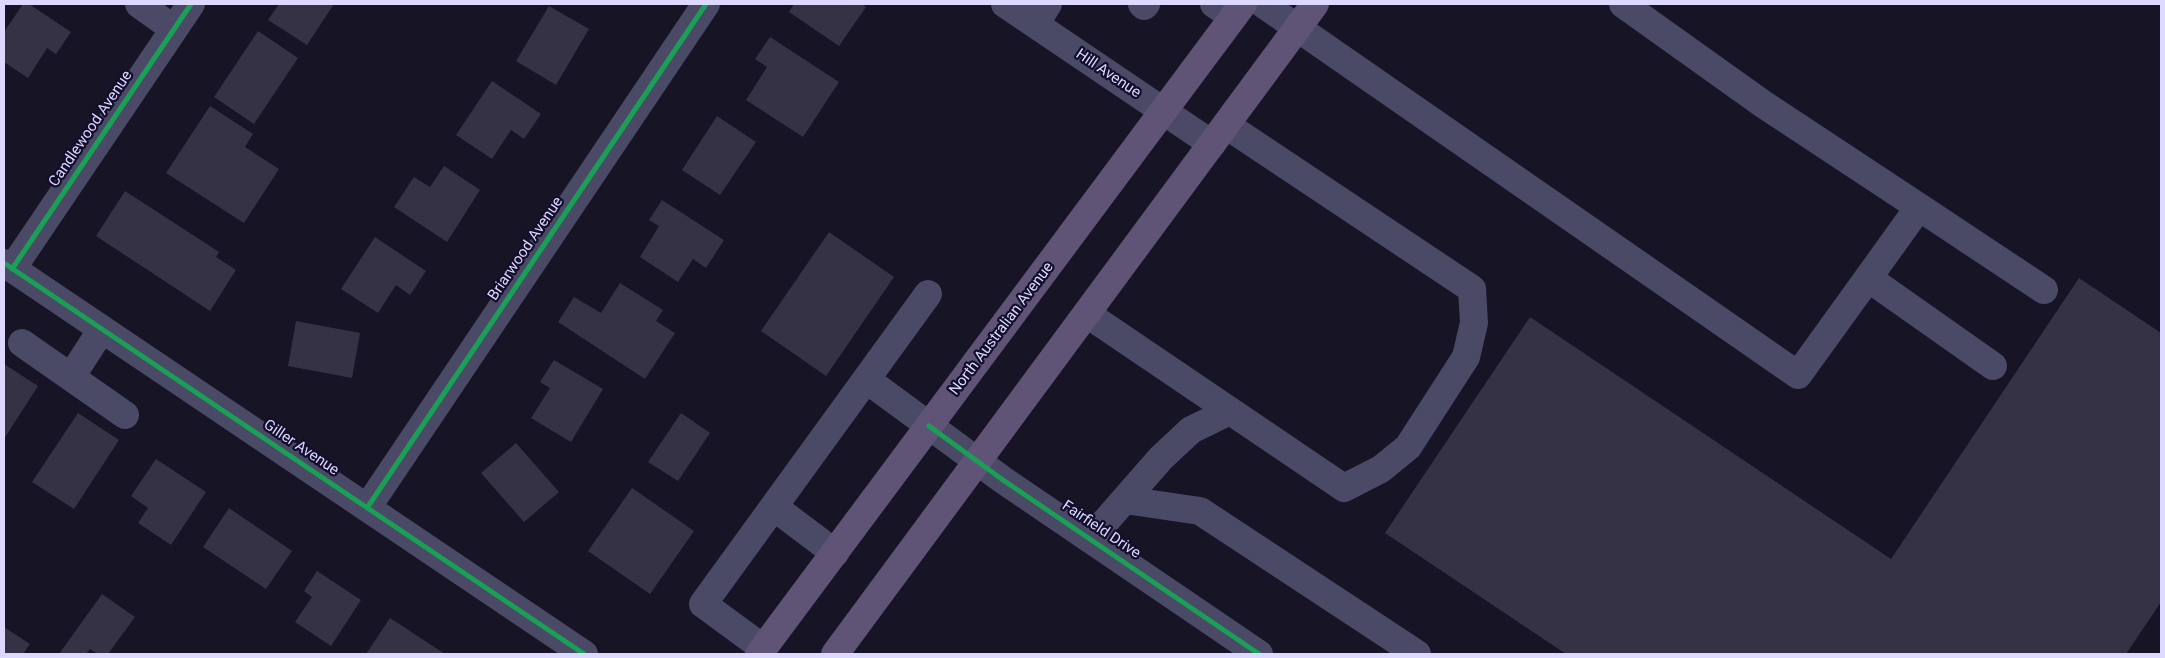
<!DOCTYPE html>
<html>
<head>
<meta charset="utf-8">
<style>
	body { margin:0 }
	#map { position:relative; width:2165px; height:658px; overflow:hidden; background:#171425; font-family:Roboto,sans-serif }
	canvas { display:block }
	.frame { position:absolute; inset:0; border:5px solid #ddd8ff; pointer-events:none }
</style>
</head>
<body>
<div id="map">
<canvas width="2165" height="658"></canvas>
<div class="frame"></div>
</div>
<script>
const ctx = document.querySelector('canvas').getContext('2d');
ctx.lineJoin = 'round';
function fillPath(path, color) {
  ctx.fillStyle = color;
  ctx.fill(path, 'evenodd');
}
function poly(rows) {
  const path = new Path2D();
  for (const r of rows) {
    path.moveTo(r[0], r[1]);
    for (let i = 2; i < r.length; i += 2) path.lineTo(r[i], r[i + 1]);
  }
  return path;
}
function stroke(path, color, width, dash) {
  ctx.strokeStyle = color;
  ctx.lineWidth = width;
  ctx.lineCap = dash ? 'butt' : 'round';
  ctx.setLineDash(dash || []);
  ctx.stroke(path);
}
function drawText(font, color, halo, rows, align = 'center') {
  ctx.font = font + ' Roboto,sans-serif';
  ctx.lineWidth = 4.5;
  ctx.setLineDash([]);
  ctx.textBaseline = 'middle';
  ctx.strokeStyle = halo;
  ctx.fillStyle = color;
  for (const [text, x, y, turn = 0] of rows) {
    ctx.save();
    ctx.translate(x, y);
    ctx.rotate((+turn || 0) * Math.PI / 180);
    ctx.textAlign = isNaN(turn) ? turn : align;
    if (halo) ctx.strokeText(text, 0, 0);
    ctx.fillText(text, 0, 0);
    ctx.restore();
  }
}
fillPath(poly([
	[23,4,29,4,71,32,56,54,47,48,28,78,4,62,4,32],
	[279,4,334,4,307,45,268,20],
	[794,4,862,4,866,7,839,46,789,12],
	[549,6,589,29,556,85,516,61],
	[258,31,298,58,254,124,214,97],
	[770,37,839,82,803,137,746,100,767,67,755,59],
	[492,81,541,114,524,139,511,130,492,159,456,135],
	[210,106,253,134,245,147,279,169,244,223,166,173],
	[717,116,756,142,720,195,682,170],
	[444,166,480,190,447,242,394,207,414,177,430,187],
	[125,191,219,252,216,257,236,270,210,311,96,236],
	[662,200,724,240,706,268,693,259,678,282,640,257,659,226,649,220],
	[829,232,894,277,826,376,761,331],
	[375,237,426,271,410,295,396,285,378,313,341,289],
	[2079,278,2161,333,2161,602,2126,654,1566,654,1385,533,1530,317,1891,559],
	[620,283,663,310,656,321,675,333,645,379,558,322,574,297,601,313],
	[296,321,360,333,352,378,288,366],
	[554,360,603,389,571,442,531,418,550,388,540,382],
	[4,364,38,386,4,439],
	[78,413,119,440,74,509,32,482],
	[681,413,710,433,678,481,648,462],
	[516,443,559,492,524,522,481,473],
	[156,459,206,492,171,545,138,523,148,508,131,496],
	[632,488,694,531,650,594,588,551],
	[229,508,292,551,266,589,203,547],
	[317,571,361,600,331,646,295,622,312,597,304,591],
	[102,594,135,617,108,654,98,654,90,649,86,654,59,654],
	[390,618,445,654,366,654],
	[4,627,30,644,23,654,4,654]
]), '#363246');
stroke(poly([
	[139,4,174,29],
	[1005,4,1212,144],
	[1142,4,1144,6,1146,4],
	[1214,4,1233,17],
	[1263,4,1798,375,1868,278,1993,366],
	[1623,4,1763,104,1919,207],
	[1035,24,1048,4],
	[4,263,584,654],
	[12,269,191,4],
	[1868,278,1919,207,2044,290],
	[1087,314,1344,488,1381,469,1408,447,1466,357,1474,323,1472,289,1226,125],
	[22,343,125,415],
	[71,377,102,329],
	[867,380,1003,480,1259,654],
	[1125,500,1200,511,1417,654],
	[774,507,835,553],
	[367,508,706,4],
	[1091,538,1161,458,1191,430,1230,411],
	[763,648,703,604,928,294]
]), '#4a4966', 28);
stroke(poly([
	[759,654,1243,4],
	[835,654,1315,4]
]), '#5f5476', 28);
stroke(poly([
	[4,263,584,654],
	[12,269,191,4],
	[929,426,1003,480,1259,654],
	[367,508,706,4]
]), '#1a9f57', 5);
drawText('15px', '#ddd8ff', '#130e2b', [
	["Hill Avenue",1108,74,34],
	["Candlewood Avenue",91,129,-56],
	["Briarwood Avenue",526,249,-56],
	["North Australian Avenue",1002,329,-53],
	["Giller Avenue",301,448,34],
	["Fairfield Drive",1101,530,34]
]);
</script>
</body>
</html>
